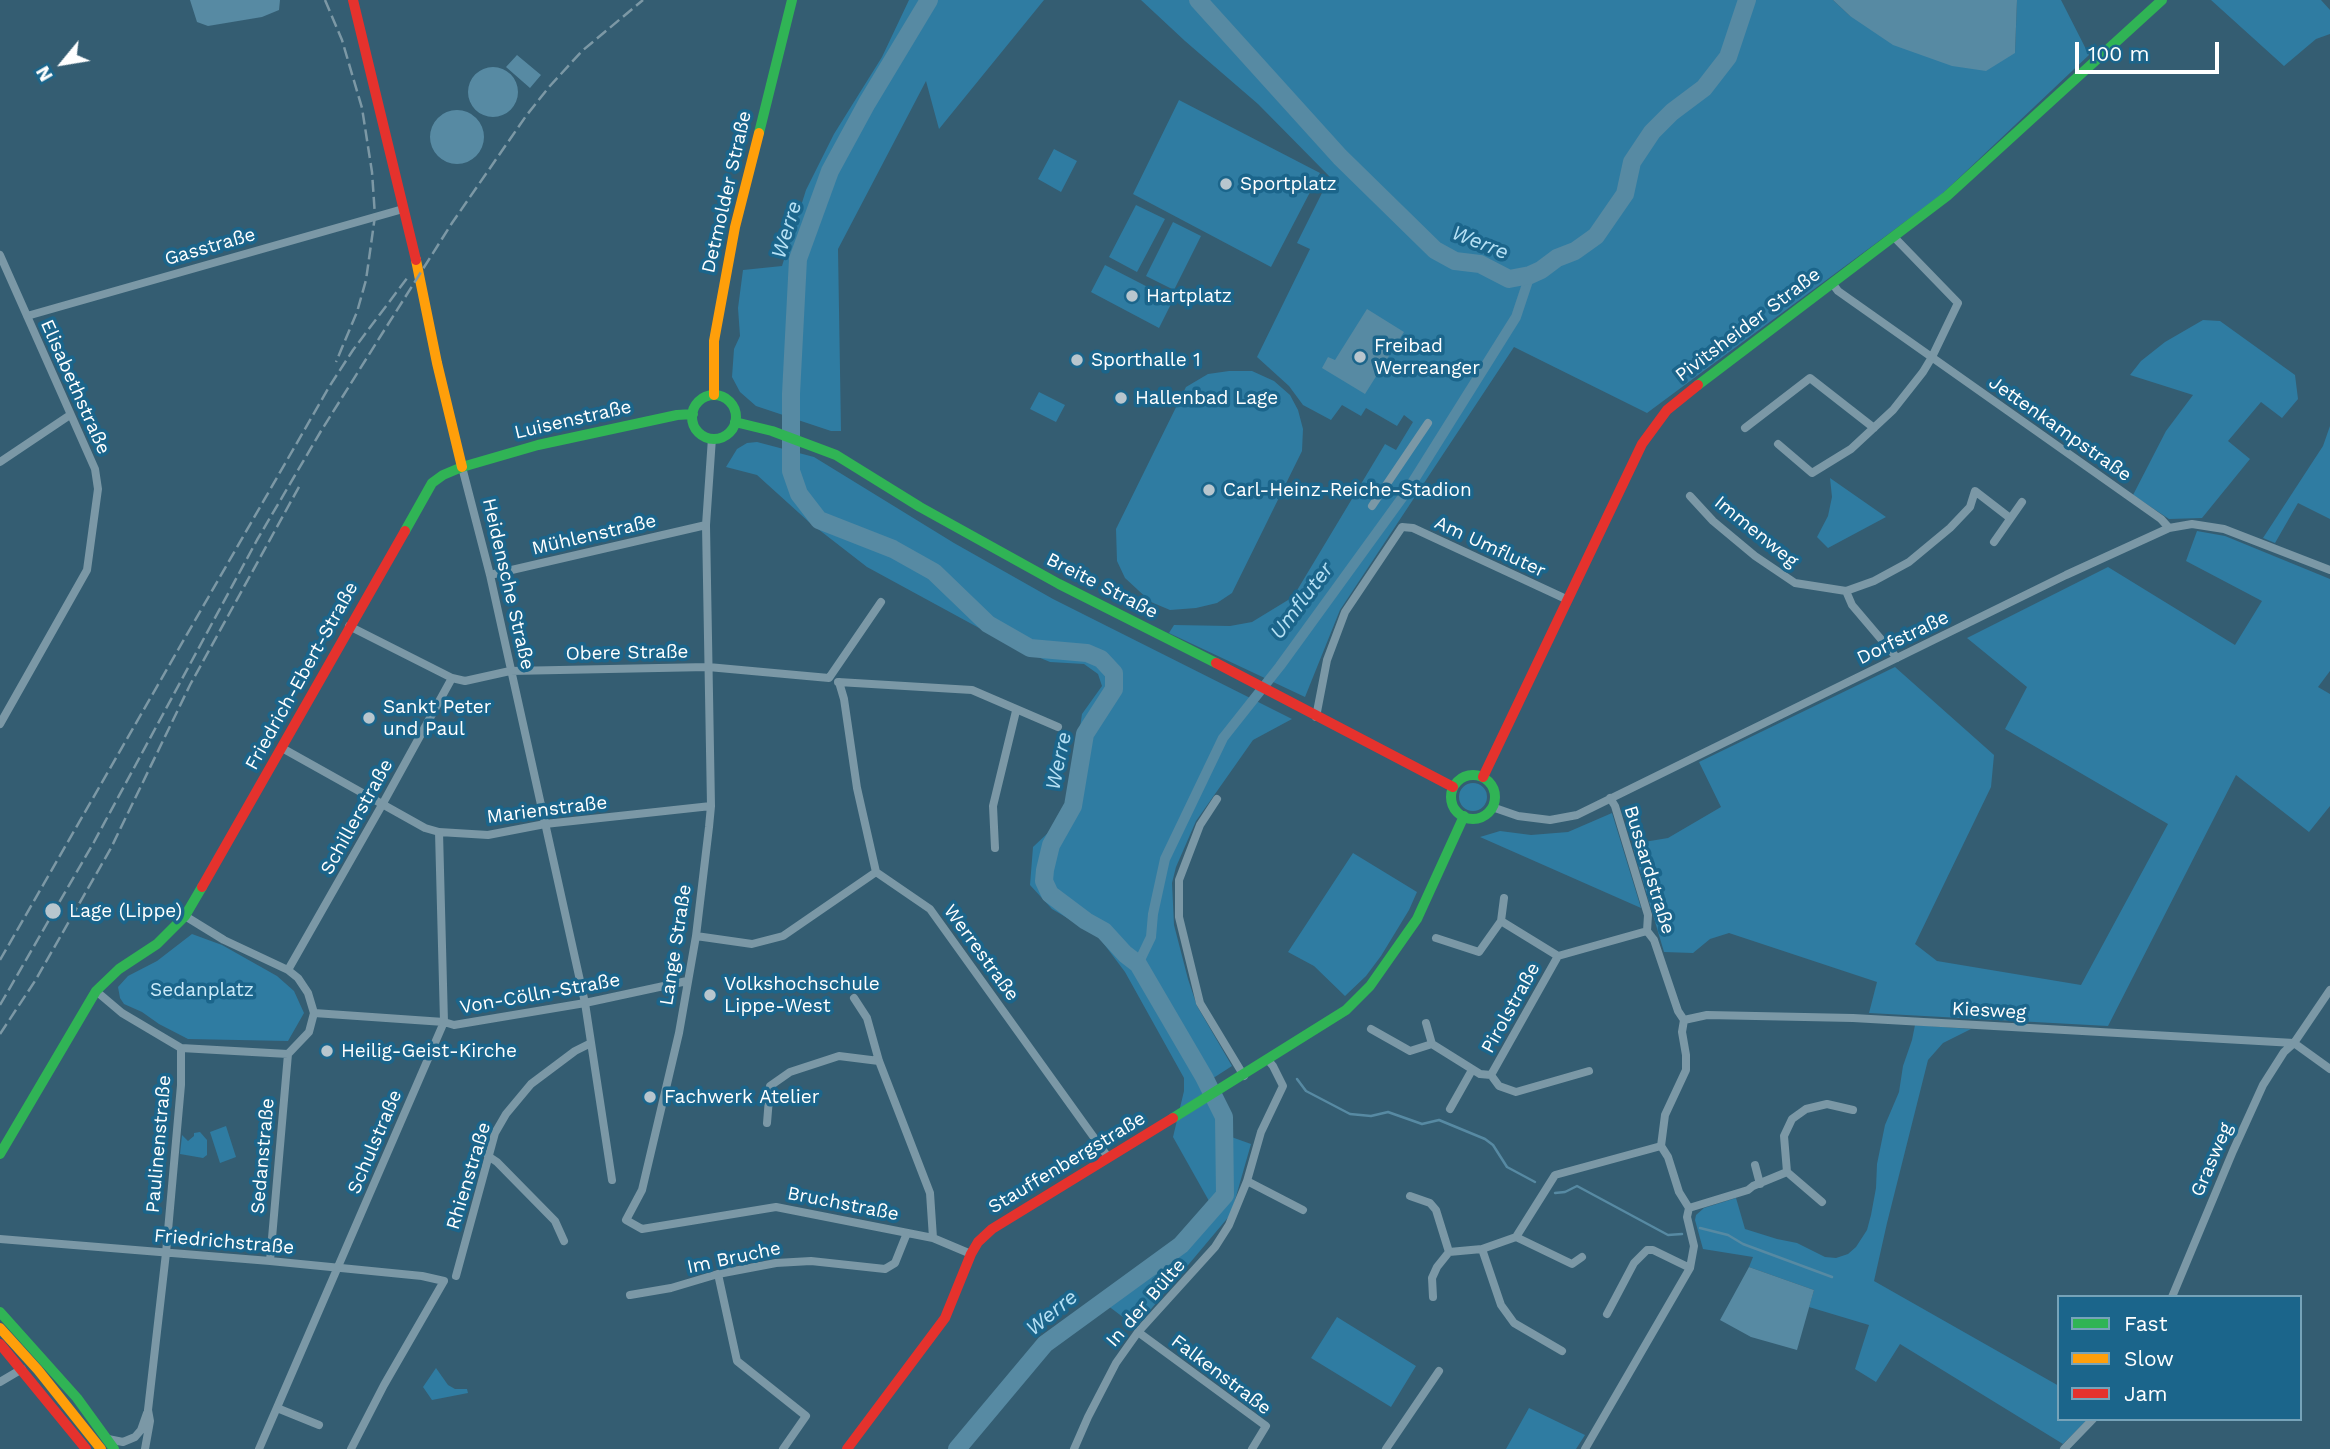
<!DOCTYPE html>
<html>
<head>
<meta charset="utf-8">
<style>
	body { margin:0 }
	#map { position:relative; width:2330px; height:1449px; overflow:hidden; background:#345d72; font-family:"Work Sans",sans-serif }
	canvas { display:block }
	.legend { position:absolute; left:2057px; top:1295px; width:245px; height:126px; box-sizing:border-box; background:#1b658b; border:2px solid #76a3b9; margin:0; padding:9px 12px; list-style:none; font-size:21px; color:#fff }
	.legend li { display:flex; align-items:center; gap:14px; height:35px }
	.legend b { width:35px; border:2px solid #76a3b9 }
	.north { position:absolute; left:28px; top:28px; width:70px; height:70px; -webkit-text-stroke:5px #1b658b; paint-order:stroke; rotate:240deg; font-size:19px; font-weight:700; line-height:28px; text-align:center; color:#fff }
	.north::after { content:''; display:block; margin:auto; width:24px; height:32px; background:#fff; clip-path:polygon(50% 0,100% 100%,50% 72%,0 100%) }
	.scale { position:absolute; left:2075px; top:42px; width:144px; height:32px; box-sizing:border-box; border:4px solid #fff; border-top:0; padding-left:9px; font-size:21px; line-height:24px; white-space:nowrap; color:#fff; -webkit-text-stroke:5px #1b658b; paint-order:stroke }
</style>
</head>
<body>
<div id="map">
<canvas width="2330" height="1449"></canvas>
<ul class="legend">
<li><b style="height:9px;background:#30b455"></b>Fast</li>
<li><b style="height:9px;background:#ff9f0a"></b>Slow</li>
<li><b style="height:9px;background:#e5322d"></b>Jam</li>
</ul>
<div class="north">N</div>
<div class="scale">100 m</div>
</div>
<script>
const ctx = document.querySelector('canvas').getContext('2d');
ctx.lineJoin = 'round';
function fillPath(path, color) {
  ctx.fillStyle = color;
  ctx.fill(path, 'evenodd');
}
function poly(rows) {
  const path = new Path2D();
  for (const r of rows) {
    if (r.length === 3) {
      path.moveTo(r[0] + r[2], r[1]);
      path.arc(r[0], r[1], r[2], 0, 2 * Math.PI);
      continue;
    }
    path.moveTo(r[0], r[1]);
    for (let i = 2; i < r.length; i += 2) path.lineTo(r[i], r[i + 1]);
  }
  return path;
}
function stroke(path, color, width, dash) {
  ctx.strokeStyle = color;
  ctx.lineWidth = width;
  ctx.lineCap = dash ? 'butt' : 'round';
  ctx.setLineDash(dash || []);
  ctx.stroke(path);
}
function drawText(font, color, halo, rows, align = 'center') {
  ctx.font = font + ' "Work Sans",sans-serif';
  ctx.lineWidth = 7;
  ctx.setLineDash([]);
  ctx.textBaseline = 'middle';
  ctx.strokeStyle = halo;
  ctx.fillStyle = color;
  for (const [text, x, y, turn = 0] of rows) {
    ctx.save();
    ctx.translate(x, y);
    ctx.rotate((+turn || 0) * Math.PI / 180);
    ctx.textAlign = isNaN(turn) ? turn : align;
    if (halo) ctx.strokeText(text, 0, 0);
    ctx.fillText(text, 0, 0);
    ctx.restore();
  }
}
fillPath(poly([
	[909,0,1044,0,939,129,926,81,838,249,841,431,831,431,756,406,740,392,732,377,734,349,740,336,738,308,743,270,782,266,806,190,834,134,882,57],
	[1141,0,1833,0,1850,16,2015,53,2017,0,2061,0,2089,55,1941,195,1647,413,1514,347,1340,610,1305,697,1169,633,1174,625,1230,626,1252,622,1293,597,1385,444,1396,450,1413,422,1404,415,1397,426,1366,408,1361,416,1342,405,1331,420,1303,405,1289,386,1257,357,1310,249,1297,243,1330,177,1258,104,1185,41],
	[2211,0,2321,0,2330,10,2330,34,2316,39,2284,66],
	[1179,100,1320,173,1271,267,1133,194],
	[1054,149,1077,161,1061,192,1038,179],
	[1136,205,1165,219,1137,272,1109,257],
	[1173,222,1201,236,1174,290,1146,276],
	[1105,265,1173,300,1159,328,1091,292],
	[2203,320,2220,321,2295,375,2298,399,2282,418,2261,402,2228,441,2250,459,2202,518,2169,519,2133,495,2166,431,2193,395,2130,375,2141,361,2165,342],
	[1229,371,1252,371,1274,381,1290,395,1298,410,1303,429,1302,451,1232,593,1217,603,1196,608,1170,610,1151,602,1125,578,1117,561,1116,529,1186,387,1208,374],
	[1039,392,1065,405,1056,422,1030,409],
	[2330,426,2330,519,2298,503,2275,543,2263,538,2323,446],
	[757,442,814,457,954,543,1053,599,1292,719,1253,740,1196,821,1176,867,1172,883,1174,925,1188,979,1197,1006,1232,1066,1204,1084,1223,1117,1223,1134,1251,1144,1231,1214,1136,1327,1103,1302,1180,1245,1209,1201,1173,1137,1184,1091,1184,1078,1125,972,1098,936,1052,909,1030,885,1033,847,1050,831,1069,803,1082,714,1102,686,1098,674,1084,664,1050,662,1014,647,867,567,809,522,757,475,726,467,737,449,747,443],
	[1830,478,1886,517,1828,548,1817,537,1828,516,1832,497],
	[2197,531,2225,536,2330,579,2330,671,2318,687,2330,694,2330,806,2309,832,2236,775,2108,1026,1869,1013,1877,982,1729,933,1710,939,1693,953,1664,952,1632,844,1668,838,1721,807,1699,762,1895,667,1994,755,1991,787,1915,944,1937,961,2081,985,2168,824,2005,729,2027,687,1967,638,2108,567,2235,645,2262,601,2186,561],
	[1473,797,14],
	[1612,813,1641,908,1480,837,1500,831,1531,835,1568,832],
	[1353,853,1417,892,1409,910,1381,956,1366,976,1345,996,1314,966,1288,952],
	[192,934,222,945,277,976,294,991,304,1013,288,1041,188,1039,159,1024,142,1012,124,1004,120,998,118,987,128,976,157,961],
	[1915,1025,1971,1029,1943,1043,1928,1060,1887,1223,1874,1281,2059,1386,2059,1419,2088,1419,2063,1444,1900,1344,1876,1382,1855,1369,1869,1325,1809,1307,1814,1290,1749,1267,1753,1257,1703,1249,1695,1220,1696,1215,1704,1208,1736,1198,1745,1229,1777,1239,1797,1243,1825,1257,1836,1258,1848,1254,1856,1247,1867,1230,1871,1215,1876,1188,1877,1164,1885,1125,1899,1092,1903,1066,1912,1040],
	[226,1126,236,1157,220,1163,210,1132],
	[200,1132,207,1140,207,1155,203,1158,180,1154,182,1135,188,1141,194,1136,194,1133],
	[1337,1317,1416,1366,1391,1407,1311,1358],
	[436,1368,448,1385,455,1389,467,1389,468,1393,432,1400,423,1387],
	[1529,1408,1585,1435,1576,1449,1506,1449]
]), '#2f7ca2');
fillPath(poly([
	[190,0,280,0,279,10,262,17,208,26,197,22],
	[1833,0,2017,0,2015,53,1986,71,1952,66,1893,45,1850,16],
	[517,55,541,75,530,88,506,67],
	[493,92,25],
	[457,137,27],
	[1367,309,1404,332,1365,394,1322,368,1328,357,1335,360],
	[1749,1267,1814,1290,1797,1350,1751,1337,1720,1320]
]), '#578aa3');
stroke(poly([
	[1297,1079,1306,1091,1350,1114,1371,1116,1388,1112,1422,1124,1439,1120,1485,1139,1493,1145,1507,1167,1535,1182],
	[1555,1193,1565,1192,1577,1186,1668,1235,1682,1234],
	[1700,1228,1728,1235,1743,1244,1832,1277]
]), '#578aa3', 2.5);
stroke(poly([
	[1138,964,1151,937,1153,914,1165,859,1223,738,1280,666,1407,491,1516,317,1530,275]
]), '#578aa3', 10);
stroke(poly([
	[929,0,867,103,830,171,798,259,791,394,791,471,799,494,819,520,893,549,934,572,988,624,1030,648,1087,653,1101,659,1114,673,1114,689,1085,734,1073,806,1051,845,1045,870,1044,881,1050,894,1086,921,1104,931,1125,954,1138,964,1204,1077,1224,1117,1225,1195,1181,1245,1045,1344,957,1449],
	[1198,0,1340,157,1435,250,1455,261,1480,264,1509,279,1530,275,1541,270,1557,258,1575,251,1596,236,1625,194,1632,162,1652,132,1672,112,1704,88,1728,57,1747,0]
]), '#578aa3', 18);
stroke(poly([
	[0,255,95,469,98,489,87,570,0,724],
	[1832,283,1838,291,2161,519,2169,528],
	[27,316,403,209],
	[1745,428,1810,378,1874,428],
	[712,438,706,525,711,806,709,827,696,936,679,1033,642,1190,626,1220,642,1229,776,1207,933,1238,971,1254],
	[1778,444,1812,473,1851,449,1893,410,1923,372,1932,357,1958,303,1894,237],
	[0,462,70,415],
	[462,467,490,575,585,1003,612,1180],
	[1690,496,1713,521,1755,556,1795,583,1846,591,1874,581,1909,562,1950,528,1970,507,1975,491,2010,518],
	[1372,506,1428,423],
	[1994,542,2022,502],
	[490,575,706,525],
	[1846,591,1852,605,1897,658],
	[349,626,452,678,465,681,510,671,708,667,829,678,881,602],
	[838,682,972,690,1058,727],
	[839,682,844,699,857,788,876,872,930,909,1108,1157],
	[1316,717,1327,660,1345,612,1402,527,1413,528,1566,599],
	[282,748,425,828,439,832,488,835,545,824,711,806],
	[1217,799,1200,825,1179,880,1179,917,1200,1003,1244,1076],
	[1492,807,1518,816,1550,820,1577,815,2066,575,2169,528,2192,524,2224,529,2330,570],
	[995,848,993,806,1016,711],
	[1501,921,1558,956],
	[696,936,752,944,783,936,876,872],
	[1436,938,1479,952,1501,921,1504,898],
	[288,970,382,805,452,678],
	[96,991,122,1013,181,1048,288,1054,309,1032,314,1013,308,993,298,978,288,970,224,940,185,916],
	[854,998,867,1018,879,1061,930,1193,933,1238],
	[314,1013,444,1022,454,1025,585,1003,687,981],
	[1684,1020,1707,1015,1853,1018,2294,1043],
	[1426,1023,1432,1044],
	[1371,1029,1410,1051,1432,1044,1480,1074,1491,1075],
	[2294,1043,2330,1069],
	[1589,1071,1516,1092,1499,1086,1491,1075,1558,956,1647,931],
	[1450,1109,1472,1070],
	[767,1123,770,1086,790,1072,839,1056,879,1061],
	[488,1156,497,1162,555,1221,564,1241],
	[1755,1165,1760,1184],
	[1787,1172,1784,1136,1792,1119,1806,1109,1827,1104,1853,1110],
	[1247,1181,1303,1210],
	[1410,1196,1430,1203,1436,1210,1449,1252],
	[1689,1208,1748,1190,1753,1186,1787,1172,1822,1202],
	[1516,1237,1572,1264,1582,1257],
	[0,1239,270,1261,422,1276,444,1281,384,1385,351,1449],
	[1482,1249,1501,1305,1514,1323,1562,1351],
	[270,1261,288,1054],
	[718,1274,737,1361,806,1416,783,1449],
	[456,1276,495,1133,506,1114,531,1084,575,1051,591,1043],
	[630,1295,671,1288,718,1274,776,1263,811,1261,885,1269,895,1263,907,1233],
	[1433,1297,1432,1278,1437,1267,1449,1252,1482,1249,1516,1237,1555,1175,1661,1146],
	[2172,1297,2233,1151,2263,1085,2284,1052,2294,1043,2330,990],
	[1607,1314,1634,1263,1647,1250,1653,1250,1690,1268],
	[1138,1332,1266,1426,1252,1449],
	[0,1382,22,1369],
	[277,1408,319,1425],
	[108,1439,123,1442,135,1437,141,1430,147,1413],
	[145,1449,150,1421,148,1410,166,1253,181,1085,181,1048],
	[259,1449,444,1022,439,832],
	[1074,1449,1088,1417,1116,1363,1138,1332,1215,1247,1229,1225,1247,1181,1261,1132,1283,1086,1273,1066,1268,1060],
	[1386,1449,1439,1371],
	[1585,1449,1690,1268,1694,1246,1687,1217,1689,1208,1679,1192,1668,1157,1661,1146,1665,1115,1686,1070,1686,1055,1682,1032,1684,1020,1678,1011,1654,940,1647,931,1648,915,1615,806,1610,798],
	[2064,1449,2093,1419]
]), '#7b98a6', 8);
stroke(poly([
	[759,133,792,0],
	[1698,385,1947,196,2162,0],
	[714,417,22],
	[735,422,772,431,836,455,920,507,1059,584,1216,663],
	[405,531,432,483,443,475,462,467,538,445,677,415,693,414],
	[1473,797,22],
	[1173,1118,1346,1010,1370,986,1417,919,1464,816],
	[0,1154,96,991,119,969,157,944,185,916,202,887],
	[0,1312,77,1398,114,1449]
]), '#30b455', 10);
stroke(poly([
	[416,260,437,363,462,467],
	[714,395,714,341,735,227,759,133],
	[0,1328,38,1370,101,1449]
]), '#ff9f0a', 10);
stroke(poly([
	[353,0,416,260],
	[1216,663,1453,787],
	[1483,777,1642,444,1667,410,1698,385],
	[202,887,405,531],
	[0,1344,86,1449],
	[847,1449,945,1318,971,1254,978,1242,992,1229,1173,1118]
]), '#e5322d', 10);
stroke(poly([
	[325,0,342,40,362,108,372,172,375,216,366,280,357,312,336,362],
	[0,960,329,387,353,350,408,277],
	[0,1005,94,842,257,540,321,431,380,337,452,223,526,116,549,87,582,51,643,0],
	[0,1034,35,981,111,848,190,685,300,485]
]), '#7c98a5', 2.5, [12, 5]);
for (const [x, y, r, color] of [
	[1226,184,7,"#b8c6ce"],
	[1132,296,7,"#b8c6ce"],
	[1360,357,7,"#b8c6ce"],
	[1077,360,7,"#b8c6ce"],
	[1121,398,7,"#b8c6ce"],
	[1209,490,7,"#b8c6ce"],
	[369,718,7,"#b8c6ce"],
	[53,911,9,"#b8c6ce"],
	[710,995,7,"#b8c6ce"],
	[327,1051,7,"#b8c6ce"],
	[650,1097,7,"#b8c6ce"]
]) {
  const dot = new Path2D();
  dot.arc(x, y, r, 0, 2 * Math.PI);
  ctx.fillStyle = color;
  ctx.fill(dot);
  stroke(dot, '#1b658b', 2.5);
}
drawText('19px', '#fff', '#1b658b', [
	["Sportplatz",1240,184],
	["Hartplatz",1146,296],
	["Freibad",1374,346],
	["Werreanger",1374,368],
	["Sporthalle 1",1091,360],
	["Hallenbad Lage",1135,398],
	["Carl-Heinz-Reiche-Stadion",1223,490],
	["Sankt Peter",383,707],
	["und Paul",383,729],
	["Lage (Lippe)",69,911],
	["Volkshochschule",724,984],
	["Lippe-West",724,1006],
	["Heilig-Geist-Kirche",341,1051],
	["Fachwerk Atelier",664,1097]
], 'left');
drawText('19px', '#fff', '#1b658b', [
	["Detmolder Straße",727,192,-77],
	["Gasstraße",210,247,-16],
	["Pivitsheider Straße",1748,325,-37],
	["Elisabethstraße",75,387,66],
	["Luisenstraße",573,420,-13],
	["Jettenkampstraße",2060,429,35],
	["Immenweg",1756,532,39],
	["Mühlenstraße",594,535,-13],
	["Am Umfluter",1490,547,25],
	["Heidensche Straße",508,584,77],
	["Breite Straße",1102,586,27],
	["Dorfstraße",1903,638,-26],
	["Obere Straße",627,653,-1],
	["Friedrich-Ebert-Straße",302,676,-61],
	["Marienstraße",547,810,-7],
	["Schillerstraße",357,817,-61],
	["Bussardstraße",1649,870,73],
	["Lange Straße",676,945,-81],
	["Werrestraße",981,953,54],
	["Von-Cölln-Straße",540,994,-10],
	["Pirolstraße",1511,1008,-61],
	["Kiesweg",1989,1011,3],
	["Schulstraße",375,1142,-67],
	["Paulinenstraße",159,1144,-85],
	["Sedanstraße",263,1156,-85],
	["Grasweg",2212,1160,-67],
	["Stauffenbergstraße",1067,1163,-31],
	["Rhienstraße",469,1176,-73],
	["Bruchstraße",843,1204,11],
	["Friedrichstraße",224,1242,5],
	["Im Bruche",734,1258,-12],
	["In der Bülte",1146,1303,-49],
	["Falkenstraße",1221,1375,37]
]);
drawText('19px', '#cbeaf9', '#1b658b', [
	["Sedanplatz",202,990]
]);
drawText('italic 21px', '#b6e1f5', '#1b658b', [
	["Werre",787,230,-73],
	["Werre",1480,243,22],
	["Umfluter",1302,601,-53],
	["Werre",1059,761,-78],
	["Werre",1052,1313,-39]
]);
</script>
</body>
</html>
